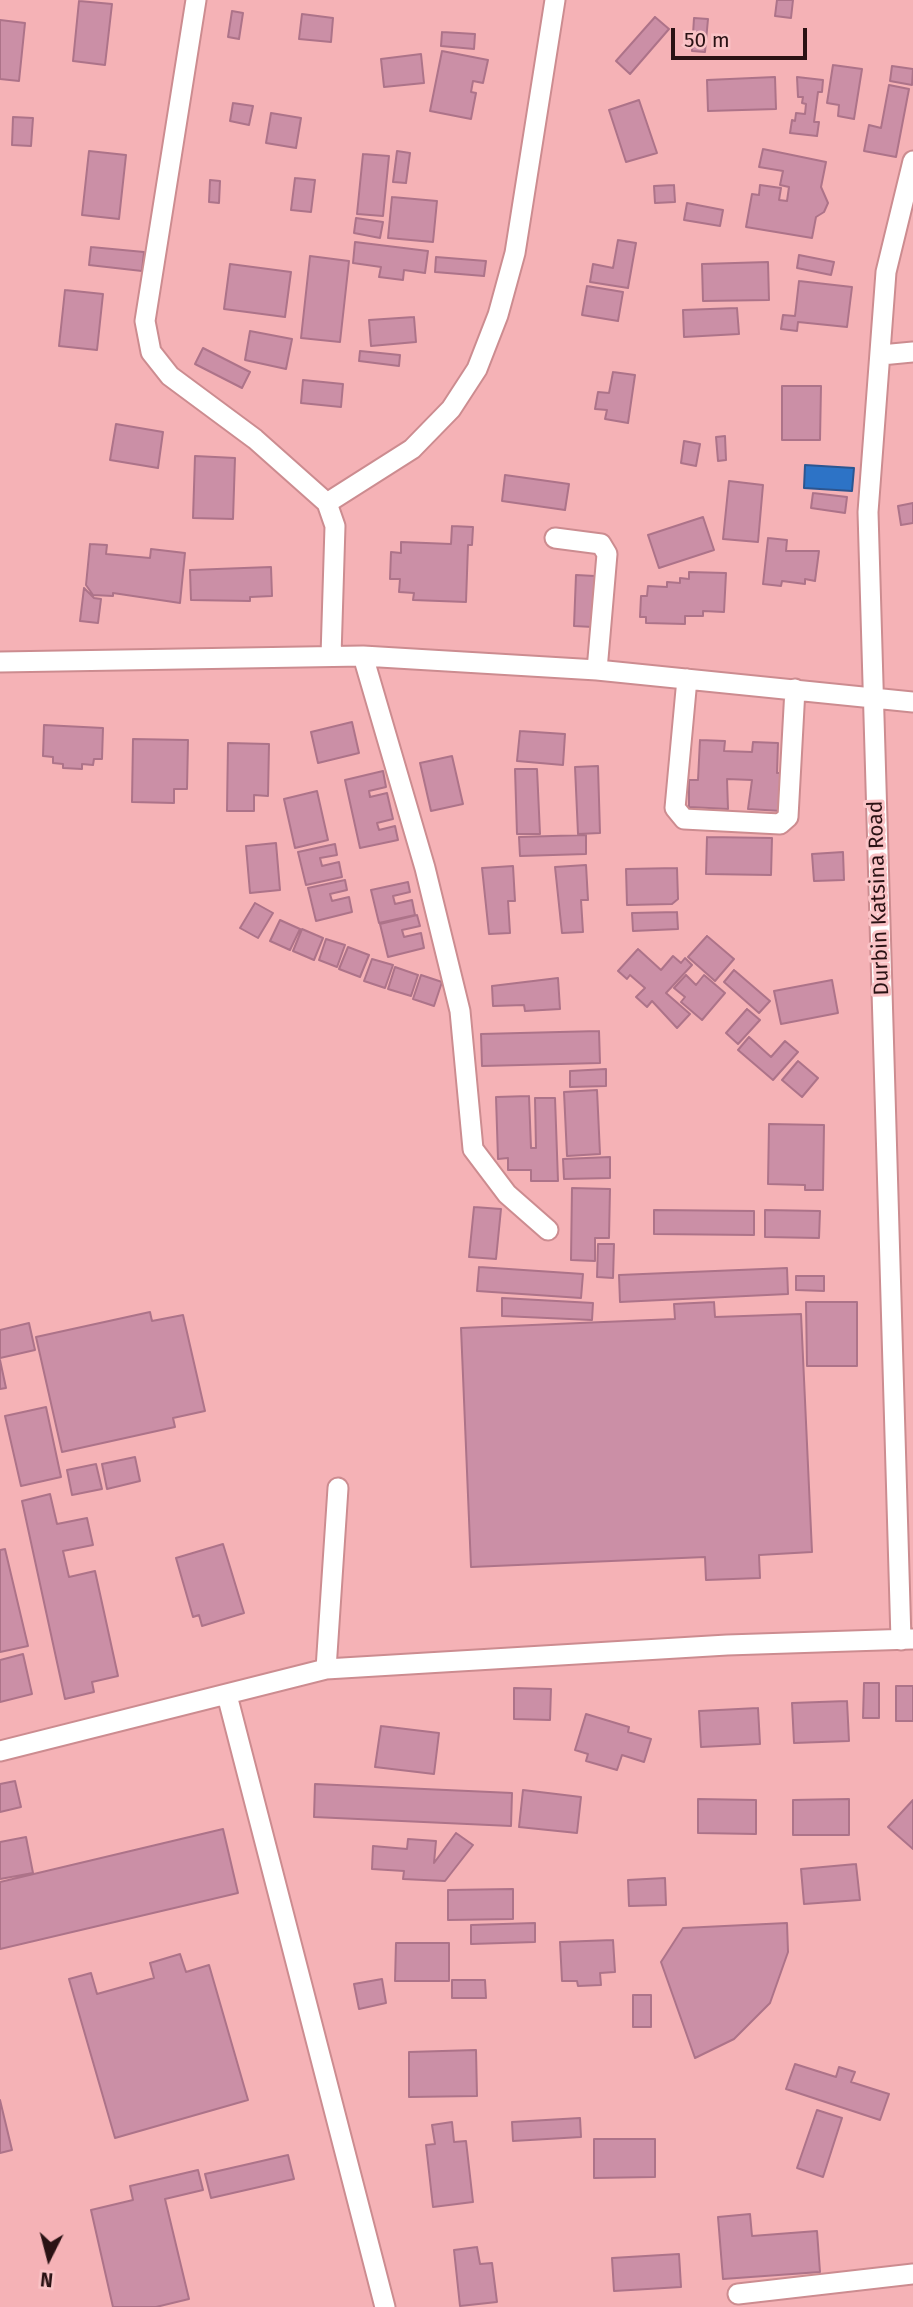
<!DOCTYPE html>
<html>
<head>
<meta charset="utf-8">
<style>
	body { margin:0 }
	#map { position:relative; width:913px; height:2307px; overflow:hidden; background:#f5b2b6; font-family:"Fira Sans",sans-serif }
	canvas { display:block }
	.north { position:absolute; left:14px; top:2223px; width:70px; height:70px; -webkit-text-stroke:5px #fac3c6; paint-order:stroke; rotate:186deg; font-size:19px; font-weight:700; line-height:28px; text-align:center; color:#2a1214 }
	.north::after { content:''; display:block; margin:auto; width:24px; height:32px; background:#2a1214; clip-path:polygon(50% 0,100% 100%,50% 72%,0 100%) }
	.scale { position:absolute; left:671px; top:28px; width:136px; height:32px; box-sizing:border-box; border:4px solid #2a1214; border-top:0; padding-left:9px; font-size:21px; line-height:24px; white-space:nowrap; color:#2a1214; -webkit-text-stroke:5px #fac3c6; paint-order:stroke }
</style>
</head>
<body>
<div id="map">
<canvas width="913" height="2307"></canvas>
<div class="north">N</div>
<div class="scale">50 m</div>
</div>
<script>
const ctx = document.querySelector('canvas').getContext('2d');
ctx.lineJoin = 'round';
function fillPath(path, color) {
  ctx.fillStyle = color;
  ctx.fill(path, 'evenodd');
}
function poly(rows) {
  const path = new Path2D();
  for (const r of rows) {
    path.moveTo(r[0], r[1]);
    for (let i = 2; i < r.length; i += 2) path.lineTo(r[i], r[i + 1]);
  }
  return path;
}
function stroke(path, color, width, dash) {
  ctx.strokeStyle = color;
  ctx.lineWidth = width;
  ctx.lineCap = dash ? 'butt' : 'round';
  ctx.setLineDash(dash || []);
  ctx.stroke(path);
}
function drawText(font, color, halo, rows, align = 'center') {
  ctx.font = font + ' "Fira Sans",sans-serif';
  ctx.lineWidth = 6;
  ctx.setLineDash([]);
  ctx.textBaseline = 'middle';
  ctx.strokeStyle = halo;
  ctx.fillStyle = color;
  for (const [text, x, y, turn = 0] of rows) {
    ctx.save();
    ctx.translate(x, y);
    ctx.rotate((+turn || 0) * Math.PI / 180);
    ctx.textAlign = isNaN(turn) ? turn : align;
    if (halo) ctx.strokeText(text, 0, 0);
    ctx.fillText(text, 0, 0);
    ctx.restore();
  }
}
const water = poly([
	[805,465,854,468,852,491,804,488,805,465]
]);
fillPath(water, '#2d73c6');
stroke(water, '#2c5691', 2);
const building = poly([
	[777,0,793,0,791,18,775,16,777,0],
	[79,1,112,4,105,65,73,61,79,1],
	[232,11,243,13,239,39,228,37,232,11],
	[302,14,333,18,331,42,299,39,302,14],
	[655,17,669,29,630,74,616,61,655,17],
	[694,18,708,19,705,52,692,51,694,18],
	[0,20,25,23,19,81,0,79,0,20],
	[442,32,475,34,474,49,441,46,442,32],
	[442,51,488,60,483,83,473,81,471,92,476,93,471,119,430,111,442,51],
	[421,54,424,83,384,87,381,59,421,54],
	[833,65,862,69,854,119,838,116,839,105,827,103,833,65],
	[892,66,913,69,912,85,890,81,892,66],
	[775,77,776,109,708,111,707,80,775,77],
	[797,77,823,80,822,92,818,92,814,122,819,122,817,136,790,133,792,120,795,121,796,113,805,114,806,104,802,103,803,97,798,97,797,77],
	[889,85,909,89,896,157,864,151,869,125,881,128,889,85],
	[639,100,657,153,626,162,609,110,639,100],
	[233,103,253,106,249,125,230,121,233,103],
	[271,113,301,118,296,148,266,143,271,113],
	[13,117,33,118,31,146,12,145,13,117],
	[763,149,826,162,821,187,828,203,824,212,816,217,812,238,746,227,752,194,759,195,760,185,781,188,779,200,787,201,789,187,780,185,783,171,759,167,763,149],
	[89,151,126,155,119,219,82,215,89,151],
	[397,151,410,153,406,183,393,182,397,151],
	[363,154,389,156,383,216,357,214,363,154],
	[295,178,315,180,311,212,291,210,295,178],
	[210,180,220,181,219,203,209,202,210,180],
	[674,185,675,202,655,203,654,186,674,185],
	[392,197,437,201,433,242,388,238,392,197],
	[687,203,723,210,720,226,684,220,687,203],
	[356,218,383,222,380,238,354,233,356,218],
	[618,240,636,243,628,288,590,282,593,264,613,268,618,240],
	[355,242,428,251,425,273,404,270,403,280,379,277,381,267,353,263,355,242],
	[91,247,144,252,142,271,89,265,91,247],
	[799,255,834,262,831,275,797,268,799,255],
	[310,256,349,261,340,342,301,338,310,256],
	[436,257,486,261,484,276,435,272,436,257],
	[768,262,769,300,703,301,702,264,768,262],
	[230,264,291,272,285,317,224,309,230,264],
	[799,281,852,287,847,327,798,322,797,331,781,329,783,315,795,316,799,281],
	[587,286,623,292,618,321,582,315,587,286],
	[65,290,103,294,97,350,59,346,65,290],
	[737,308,739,334,684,337,683,310,737,308],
	[414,317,416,342,371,346,369,320,414,317],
	[250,331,292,339,286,369,245,360,250,331],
	[203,348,250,372,242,388,195,364,203,348],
	[360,351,400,355,399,366,359,361,360,351],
	[613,372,635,375,628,423,605,419,607,410,595,409,598,392,609,393,613,372],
	[303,380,343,384,341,407,301,403,303,380],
	[782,386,821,386,820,440,782,440,782,386],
	[116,424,163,432,158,468,110,460,116,424],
	[725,436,726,460,718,461,716,437,725,436],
	[684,441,700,444,696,466,681,463,684,441],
	[195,456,235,458,233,519,193,518,195,456],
	[505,475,569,484,565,510,502,501,505,475],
	[729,481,763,485,758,542,723,539,729,481],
	[813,493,847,497,845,513,811,508,813,493],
	[913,503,913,523,901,525,898,506,913,503],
	[703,517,714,550,659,568,648,535,703,517],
	[452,526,473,527,472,545,468,545,466,602,413,600,414,593,399,592,400,579,390,579,391,552,401,553,401,542,451,544,452,526],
	[768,538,787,540,786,551,819,551,815,581,805,579,805,584,782,581,781,586,763,584,768,538],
	[90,544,107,545,106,554,150,558,151,549,185,553,180,603,113,593,113,596,93,595,86,585,90,544],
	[271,567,272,596,250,597,250,601,191,600,190,570,271,567],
	[689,572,726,573,724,612,703,611,703,616,685,616,685,624,646,623,646,617,640,617,641,596,647,596,648,586,667,587,667,582,680,583,680,578,689,579,689,572],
	[576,575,595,576,593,627,574,626,576,575],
	[84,588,94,598,101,599,98,623,80,621,84,588],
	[352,722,359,753,318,763,311,732,352,722],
	[44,725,103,728,102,759,94,759,93,765,82,764,82,769,63,768,63,764,53,763,53,757,43,756,44,725],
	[520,731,565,734,563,765,517,761,520,731],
	[133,739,188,740,187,789,174,789,174,803,132,802,133,739],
	[700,740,725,741,724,751,752,752,753,742,778,743,777,773,783,773,782,811,748,809,752,780,727,779,728,809,689,807,689,780,698,780,700,740],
	[228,743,269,744,268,796,254,795,254,811,227,811,228,743],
	[452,756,463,804,431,811,420,763,452,756],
	[598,766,600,833,578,834,575,767,598,766],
	[515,769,537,769,540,834,517,834,515,769],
	[383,771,386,787,369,791,370,797,387,793,393,819,377,823,379,830,395,826,398,840,360,848,345,780,383,771],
	[317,791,328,840,295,848,284,799,317,791],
	[586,835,586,854,520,856,519,837,586,835],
	[707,837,772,838,771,875,706,874,707,837],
	[276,843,280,890,250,893,246,846,276,843],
	[335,844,337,855,320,858,322,866,339,862,342,877,306,885,298,852,335,844],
	[843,852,844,880,814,881,812,854,843,852],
	[586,865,588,900,581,900,583,932,562,933,555,867,586,865],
	[513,866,515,901,508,901,510,933,489,934,482,868,513,866],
	[677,868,678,899,672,904,627,905,626,869,677,868],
	[345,880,347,890,330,894,332,901,349,897,352,912,316,921,308,888,345,880],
	[408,882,410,892,393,896,395,904,412,900,415,915,379,923,371,890,408,882],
	[255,903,273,913,258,938,240,928,255,903],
	[677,912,678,929,633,931,632,913,677,912],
	[417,915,420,926,402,930,404,937,421,933,424,948,388,957,380,924,417,915],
	[280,920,300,929,290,950,270,941,280,920],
	[302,929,323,938,314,960,293,951,302,929],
	[707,936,734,959,715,981,688,957,707,936],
	[326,939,345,945,337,967,319,960,326,939],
	[348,947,369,955,360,977,339,969,348,947],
	[638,949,661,970,673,956,681,963,685,958,692,965,666,993,690,1014,677,1028,652,1001,647,1007,636,997,645,988,630,975,627,979,618,971,638,949],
	[372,959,393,965,385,988,364,981,372,959],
	[395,967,418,975,411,996,388,989,395,967],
	[734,970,770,1001,759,1013,724,982,734,970],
	[421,975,442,982,434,1006,413,999,421,975],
	[686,975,696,985,704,975,725,993,702,1020,681,1002,685,997,674,988,686,975],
	[558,978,560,1009,525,1011,524,1005,493,1006,492,986,558,978],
	[832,980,838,1013,781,1024,774,991,832,980],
	[747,1009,760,1020,738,1044,726,1033,747,1009],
	[599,1031,600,1063,482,1066,481,1034,599,1031],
	[749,1037,771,1057,785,1041,798,1052,773,1080,738,1050,749,1037],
	[798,1061,818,1078,802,1097,782,1080,798,1061],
	[606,1069,606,1086,570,1087,570,1071,606,1069],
	[597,1090,600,1154,567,1156,564,1092,597,1090],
	[529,1096,531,1148,536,1148,535,1098,555,1098,558,1181,531,1181,531,1170,508,1170,508,1158,498,1159,496,1097,529,1096],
	[769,1124,824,1125,823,1190,805,1190,805,1185,768,1184,769,1124],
	[610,1157,610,1178,564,1179,563,1159,610,1157],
	[572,1188,610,1189,609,1238,595,1238,595,1261,571,1260,572,1188],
	[474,1207,501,1209,496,1259,469,1257,474,1207],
	[654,1210,754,1211,754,1235,654,1234,654,1210],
	[765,1210,820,1211,819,1238,765,1237,765,1210],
	[598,1244,614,1244,613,1278,597,1277,598,1244],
	[479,1267,583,1274,581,1298,477,1291,479,1267],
	[787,1268,788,1294,620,1302,619,1275,787,1268],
	[796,1276,824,1276,824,1291,796,1290,796,1276],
	[502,1298,593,1303,592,1320,502,1316,502,1298],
	[714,1302,715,1317,801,1314,812,1552,759,1555,760,1578,706,1580,705,1557,471,1567,461,1328,675,1319,674,1304,714,1302],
	[806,1302,857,1302,857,1366,807,1366,806,1302],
	[150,1312,152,1321,183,1315,205,1411,173,1418,175,1427,62,1452,36,1337,150,1312],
	[29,1323,35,1350,0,1358,0,1330,29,1323],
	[0,1360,6,1388,0,1389,0,1360],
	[46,1407,61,1477,21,1486,5,1416,46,1407],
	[135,1457,140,1481,107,1489,102,1464,135,1457],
	[96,1464,102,1489,72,1495,67,1470,96,1464],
	[50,1494,57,1524,87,1518,93,1545,63,1551,69,1577,95,1571,118,1676,92,1682,94,1692,65,1699,22,1501,50,1494],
	[223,1544,244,1613,202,1626,199,1615,193,1617,176,1558,223,1544],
	[5,1549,28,1646,0,1652,0,1550,5,1549],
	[23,1654,32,1694,0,1702,0,1660,23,1654],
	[864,1683,879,1683,879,1718,863,1718,864,1683],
	[896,1686,913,1686,913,1721,896,1721,896,1686],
	[514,1688,551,1689,550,1720,514,1719,514,1688],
	[847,1701,849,1741,794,1743,792,1703,847,1701],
	[758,1708,760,1744,701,1747,699,1711,758,1708],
	[586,1714,629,1727,628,1732,651,1739,644,1762,622,1755,617,1770,586,1761,588,1754,575,1750,586,1714],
	[381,1726,439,1733,434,1774,375,1767,381,1726],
	[15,1781,21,1807,0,1812,0,1784,15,1781],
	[315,1784,512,1793,511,1826,314,1817,315,1784],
	[523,1790,581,1797,577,1833,519,1827,523,1790],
	[698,1799,756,1800,756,1834,698,1833,698,1799],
	[849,1799,849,1835,793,1835,793,1800,849,1799],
	[913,1800,913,1849,888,1827,913,1800],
	[223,1829,238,1893,0,1949,0,1882,223,1829],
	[456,1833,473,1845,445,1881,403,1879,404,1871,372,1869,373,1846,407,1849,408,1839,436,1841,434,1863,456,1833],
	[26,1837,33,1873,0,1879,0,1842,26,1837],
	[856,1864,860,1900,804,1904,801,1869,856,1864],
	[665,1878,666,1905,629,1906,628,1880,665,1878],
	[513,1889,513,1919,448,1920,448,1890,513,1889],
	[535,1923,535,1942,471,1944,471,1925,535,1923],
	[787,1923,788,1952,770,2003,734,2039,695,2058,661,1962,683,1928,787,1923],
	[613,1940,615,1972,600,1973,601,1985,578,1986,577,1981,562,1981,560,1942,613,1940],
	[396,1943,449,1943,449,1981,395,1981,396,1943],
	[180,1954,186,1972,209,1965,248,2100,115,2138,69,1979,91,1973,97,1994,154,1978,150,1963,180,1954],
	[382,1979,386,2003,359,2009,354,1984,382,1979],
	[452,1980,485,1980,486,1998,452,1998,452,1980],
	[633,1995,651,1995,651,2027,633,2027,633,1995],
	[476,2050,477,2096,409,2097,409,2052,476,2050],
	[795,2064,836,2077,839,2067,855,2072,851,2082,889,2094,880,2120,786,2089,795,2064],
	[0,2100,12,2150,0,2153,0,2100],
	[817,2110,842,2118,823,2177,797,2168,817,2110],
	[580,2118,581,2137,513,2141,512,2122,580,2118],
	[452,2122,454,2142,466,2141,473,2202,433,2207,426,2145,435,2144,432,2125,452,2122],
	[594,2139,655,2139,655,2177,594,2178,594,2139],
	[288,2155,294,2179,211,2198,205,2174,288,2155],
	[198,2170,203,2190,165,2199,189,2299,156,2307,113,2307,91,2210,133,2200,130,2186,198,2170],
	[750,2214,752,2236,817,2231,820,2272,723,2279,718,2217,750,2214],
	[477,2247,480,2264,492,2263,497,2302,460,2306,454,2250,477,2247],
	[679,2254,681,2287,614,2291,612,2258,679,2254]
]);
fillPath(building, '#cb8fa6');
stroke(building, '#ad7389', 2);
const minor = poly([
	[196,0,145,321,151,352,170,376,255,439,327,503,335,526,331,656],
	[881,355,913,352],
	[327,503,412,449,451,409,477,369,498,315,515,253,555,0],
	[555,538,601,544,607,554,597,670],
	[363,656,425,868,460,1011,473,1149,507,1194,548,1230],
	[0,662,363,656,597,670,913,702],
	[687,679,675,808,684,819,780,824,788,817,795,689],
	[901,1640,868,512,886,272,913,161],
	[326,1669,338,1488],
	[227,1695,385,2307],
	[0,1751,326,1669,727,1645,912,1639],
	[738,2294,913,2274]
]);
stroke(minor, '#cc8c90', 23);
stroke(minor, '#fff', 19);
drawText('21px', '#2a1214', '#fac3c6', [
	["Durbin Katsina Road",879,898,-92]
]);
</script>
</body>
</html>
